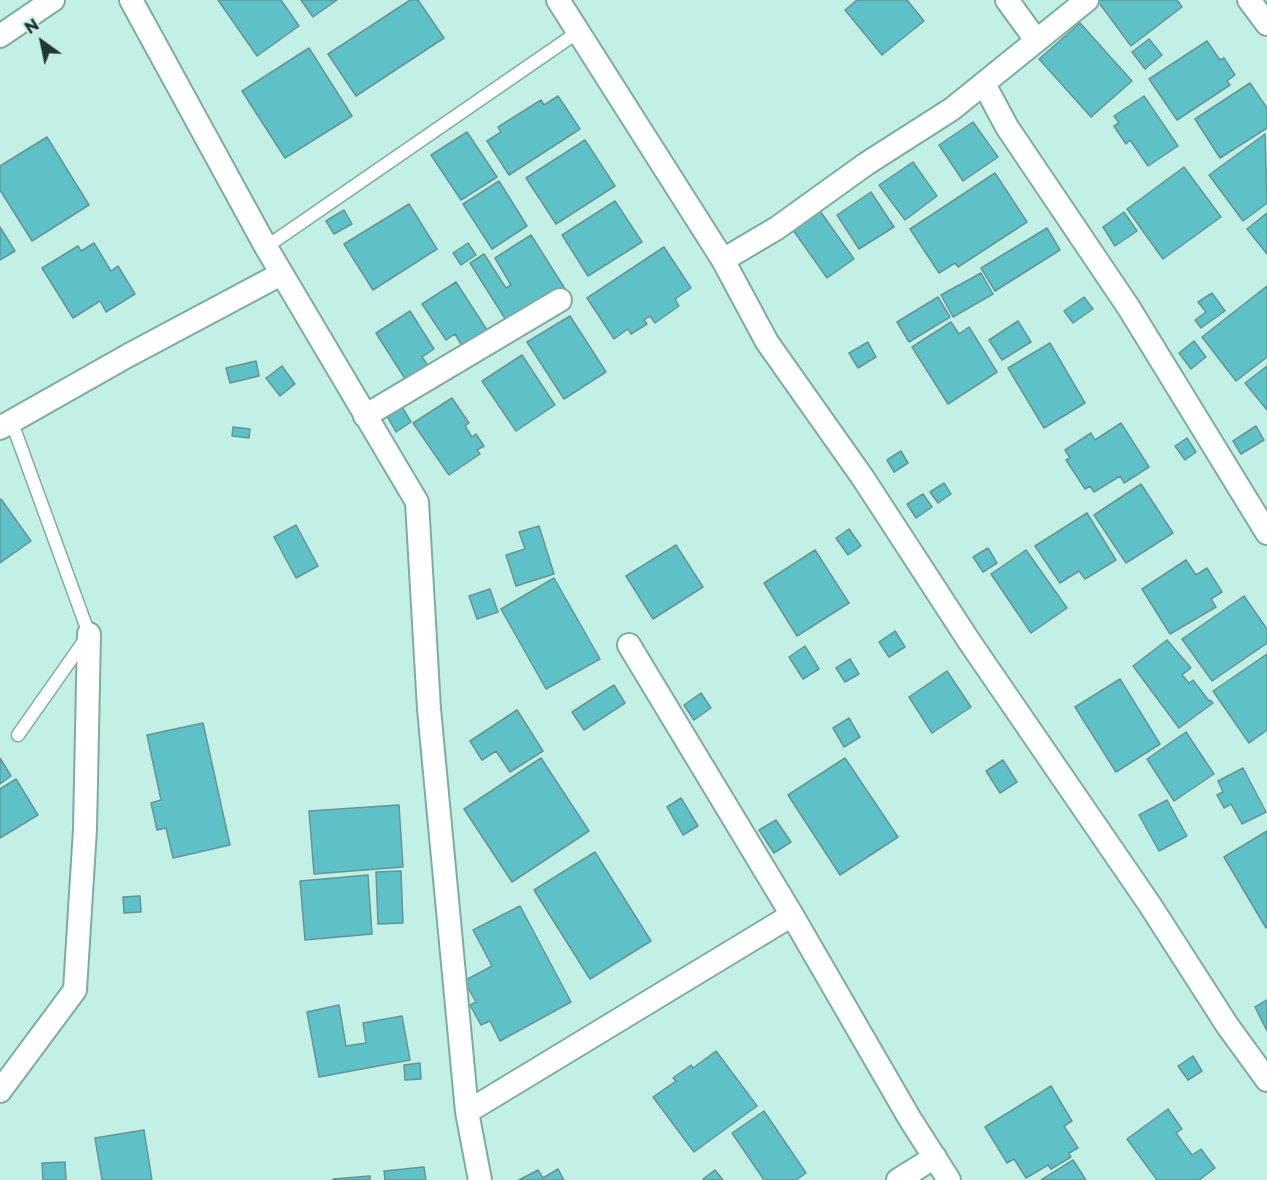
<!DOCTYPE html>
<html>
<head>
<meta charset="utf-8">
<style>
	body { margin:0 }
	#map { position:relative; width:1267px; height:1180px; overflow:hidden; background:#c2f0e5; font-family:Montserrat,sans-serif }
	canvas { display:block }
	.north { position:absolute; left:12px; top:12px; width:60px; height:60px; -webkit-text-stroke:4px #c2f0e5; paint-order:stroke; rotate:327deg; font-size:16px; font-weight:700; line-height:24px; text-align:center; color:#233531 }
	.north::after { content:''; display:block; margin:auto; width:21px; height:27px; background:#233531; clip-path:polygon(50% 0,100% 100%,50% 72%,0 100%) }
</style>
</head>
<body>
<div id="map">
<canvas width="1267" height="1180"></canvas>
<div class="north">N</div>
</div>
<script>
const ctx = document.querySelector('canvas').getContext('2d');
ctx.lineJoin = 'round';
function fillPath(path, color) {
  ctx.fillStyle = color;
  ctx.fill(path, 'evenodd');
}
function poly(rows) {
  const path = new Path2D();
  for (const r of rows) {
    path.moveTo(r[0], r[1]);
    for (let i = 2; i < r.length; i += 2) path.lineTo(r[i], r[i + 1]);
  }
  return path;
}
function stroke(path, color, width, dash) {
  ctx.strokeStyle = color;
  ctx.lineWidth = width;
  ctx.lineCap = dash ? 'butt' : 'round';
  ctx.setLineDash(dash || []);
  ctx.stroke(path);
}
const building = poly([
	[218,0,281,0,299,26,257,56,218,0],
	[301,0,337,0,313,17,301,0],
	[410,0,418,0,444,38,356,96,328,54,410,0],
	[857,0,907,0,924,21,882,55,845,10,857,0],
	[1097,0,1177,0,1182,7,1131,46,1097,0],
	[1080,23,1132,81,1091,117,1039,59,1080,23],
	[1149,39,1162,55,1145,69,1132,52,1149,39],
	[1207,41,1220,60,1224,58,1235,75,1227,81,1230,85,1177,120,1149,79,1207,41],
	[309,48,352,116,285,158,242,91,309,48],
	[1250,83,1267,108,1267,128,1220,158,1195,119,1250,83],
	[558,96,580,129,509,175,487,141,501,132,498,127,541,100,544,105,558,96],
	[1144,96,1178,146,1148,166,1130,140,1126,144,1114,126,1119,123,1114,116,1144,96],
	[973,122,998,157,963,181,939,145,973,122],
	[467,132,497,177,461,200,431,155,467,132],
	[1265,134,1267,203,1243,221,1209,175,1265,134],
	[47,137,89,205,32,241,0,190,0,166,47,137],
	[585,140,615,186,556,224,526,178,585,140],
	[913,162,937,196,905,220,879,185,913,162],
	[1184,167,1221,217,1163,259,1127,209,1184,167],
	[995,173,1027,222,958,267,955,263,939,273,910,229,995,173],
	[499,181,527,226,492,249,463,204,499,181],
	[871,192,894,227,859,249,837,215,871,192],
	[615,201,642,242,588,276,562,235,615,201],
	[409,204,437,249,373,290,344,244,409,204],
	[344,210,352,224,334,234,326,221,344,210],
	[820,211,854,259,827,278,793,230,820,211],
	[1124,212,1137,231,1115,246,1103,227,1124,212],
	[1267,213,1267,254,1247,229,1267,213],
	[0,227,15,251,0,260,0,227],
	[1047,228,1060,250,995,291,981,268,1047,228],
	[531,235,567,292,511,328,470,263,484,254,506,288,511,285,495,258,531,235],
	[94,243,111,271,118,266,135,294,106,312,100,301,73,318,42,268,78,246,81,251,94,243],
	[468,243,476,255,461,265,453,253,468,243],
	[664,247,691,288,675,299,679,306,655,323,650,316,644,320,647,324,631,334,628,329,614,339,587,298,664,247],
	[981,273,993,294,953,317,941,295,981,273],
	[456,282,487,330,462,346,455,334,446,340,422,304,456,282],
	[1267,286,1267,357,1236,381,1202,337,1267,286],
	[1212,293,1225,311,1201,328,1195,320,1206,312,1198,302,1212,293],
	[938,297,950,317,909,342,897,322,938,297],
	[1084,297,1093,309,1073,323,1064,311,1084,297],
	[410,311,434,349,422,357,429,367,407,382,376,333,410,311],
	[570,316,606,372,564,399,527,342,570,316],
	[1018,321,1031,342,1002,360,989,340,1018,321],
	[951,322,959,334,969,327,997,372,948,404,912,347,951,322],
	[1194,341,1206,357,1191,369,1179,353,1194,341],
	[868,342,876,357,858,368,849,353,868,342],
	[1050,343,1085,403,1044,428,1008,368,1050,343],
	[522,355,555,405,516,431,482,381,522,355],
	[256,361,259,376,230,383,226,368,256,361],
	[282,366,295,384,280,396,266,378,282,366],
	[1267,366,1267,410,1245,383,1267,366],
	[452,398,469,423,465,426,472,437,476,434,484,446,477,450,480,454,449,475,413,423,452,398],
	[398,400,411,422,396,432,383,409,398,400],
	[1121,423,1149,467,1124,483,1120,476,1094,492,1090,486,1085,489,1066,460,1070,458,1065,450,1091,433,1095,440,1121,423],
	[1256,426,1264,440,1241,454,1233,441,1256,426],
	[233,427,250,429,249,438,232,436,233,427],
	[1187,438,1196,452,1185,460,1175,446,1187,438],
	[901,451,908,463,894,472,887,460,901,451],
	[944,483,951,494,938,503,930,492,944,483],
	[1141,484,1173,533,1126,563,1094,515,1141,484],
	[923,494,932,507,916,518,907,504,923,494],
	[1,499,31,541,0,563,0,500,1,499],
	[1087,513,1116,560,1085,579,1079,571,1060,583,1035,546,1087,513],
	[296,525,318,566,296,578,274,537,296,525],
	[539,526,554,574,516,586,506,555,525,549,519,532,539,526],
	[849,529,861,546,848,555,836,538,849,529],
	[676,545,703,587,653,619,626,576,676,545],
	[988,548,997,563,983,572,973,557,988,548],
	[815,550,849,603,797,636,764,583,815,550],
	[1026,550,1067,608,1031,633,991,574,1026,550],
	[1186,560,1196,575,1207,568,1222,592,1211,599,1216,607,1170,634,1142,589,1186,560],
	[554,578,600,659,546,689,501,609,554,578],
	[490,589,498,612,477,619,469,596,490,589],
	[1244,596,1267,629,1267,643,1212,681,1182,639,1244,596],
	[895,631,905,647,889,657,879,642,895,631],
	[1167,640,1191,668,1182,675,1189,683,1193,680,1209,701,1210,700,1213,703,1179,728,1133,666,1167,640],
	[805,646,819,669,803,679,789,657,805,646],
	[1267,654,1267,730,1249,743,1213,691,1267,654],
	[850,659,859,674,845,682,836,668,850,659],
	[947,671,971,707,932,733,909,697,947,671],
	[1120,679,1160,744,1116,772,1075,707,1120,679],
	[614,685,625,703,584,730,572,712,614,685],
	[701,693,711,708,694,720,684,705,701,693],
	[517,710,543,751,510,772,496,751,482,760,470,741,517,710],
	[849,718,860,737,844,747,833,728,849,718],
	[203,723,230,845,173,858,166,828,157,830,151,803,161,800,147,735,203,723],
	[1186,732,1214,774,1174,801,1147,759,1186,732],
	[0,758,11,776,0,784,0,758],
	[541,758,589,831,512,882,464,809,541,758],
	[845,758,898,837,840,875,788,795,845,758],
	[1003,760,1017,782,1000,793,986,771,1003,760],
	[1243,768,1266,812,1242,824,1231,804,1224,808,1217,795,1223,792,1218,781,1243,768],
	[16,779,38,815,0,838,0,789,16,779],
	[681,798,698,826,683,835,667,807,681,798],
	[1167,800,1187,836,1159,851,1139,815,1167,800],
	[399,805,403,867,314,874,309,811,399,805],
	[776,820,791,842,774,853,759,830,776,820],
	[1267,831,1267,927,1266,928,1224,857,1267,831],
	[595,852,651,941,590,979,534,890,595,852],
	[401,871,403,923,378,924,376,872,401,871],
	[368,875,372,934,305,940,300,881,368,875],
	[140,896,141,912,124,913,123,897,140,896],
	[520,906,571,1002,500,1041,490,1021,481,1025,470,1005,476,1002,464,981,492,966,473,930,520,906],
	[1267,1000,1267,1031,1255,1007,1267,1000],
	[339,1005,346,1046,366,1043,363,1023,402,1016,410,1060,319,1077,307,1012,339,1005],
	[716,1051,757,1106,694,1152,653,1097,676,1081,673,1078,691,1065,693,1068,716,1051],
	[1193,1056,1202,1071,1188,1080,1178,1066,1193,1056],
	[420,1063,421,1079,405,1080,404,1065,420,1063],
	[1051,1086,1072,1121,1064,1126,1078,1148,1069,1153,1071,1157,1051,1169,1048,1165,1026,1178,1014,1159,1007,1163,985,1127,1051,1086],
	[1168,1109,1182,1129,1176,1133,1192,1155,1201,1149,1215,1168,1199,1180,1157,1180,1127,1139,1168,1109],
	[764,1111,806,1173,796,1180,764,1180,732,1133,764,1111],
	[144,1130,152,1180,102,1180,95,1138,144,1130],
	[1073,1160,1086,1180,1041,1180,1073,1160],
	[65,1162,66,1180,43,1180,42,1163,65,1162],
	[424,1167,426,1180,385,1180,384,1171,424,1167],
	[558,1169,564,1180,519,1180,538,1170,543,1178,558,1169],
	[715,1170,723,1180,703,1180,703,1179,715,1170],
	[370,1176,370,1180,333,1180,333,1179,370,1176]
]);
fillPath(building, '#5dc1c7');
stroke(building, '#679497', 1.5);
const service = poly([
	[266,247,578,32],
	[11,420,89,634,18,735]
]);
const minor = poly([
	[131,0,266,247,417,502,429,709,467,1112,480,1180],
	[558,0,723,260,767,342,863,478,969,641,1150,905,1227,1025,1267,1080],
	[1007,0,1036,40],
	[1249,0,1267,24],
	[0,36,53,0],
	[984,84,1007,127,1129,308,1267,533],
	[723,260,777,228,866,164,952,109,1087,0],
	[365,416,560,300],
	[0,428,129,355,281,274],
	[629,645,792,915,910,1119,949,1180],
	[0,1091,75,990,85,829,89,634],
	[467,1112,792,915],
	[898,1180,935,1157]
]);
stroke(service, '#7faba2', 15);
stroke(minor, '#7faba2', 26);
stroke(service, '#fff', 12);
stroke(minor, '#fff', 22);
</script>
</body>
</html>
